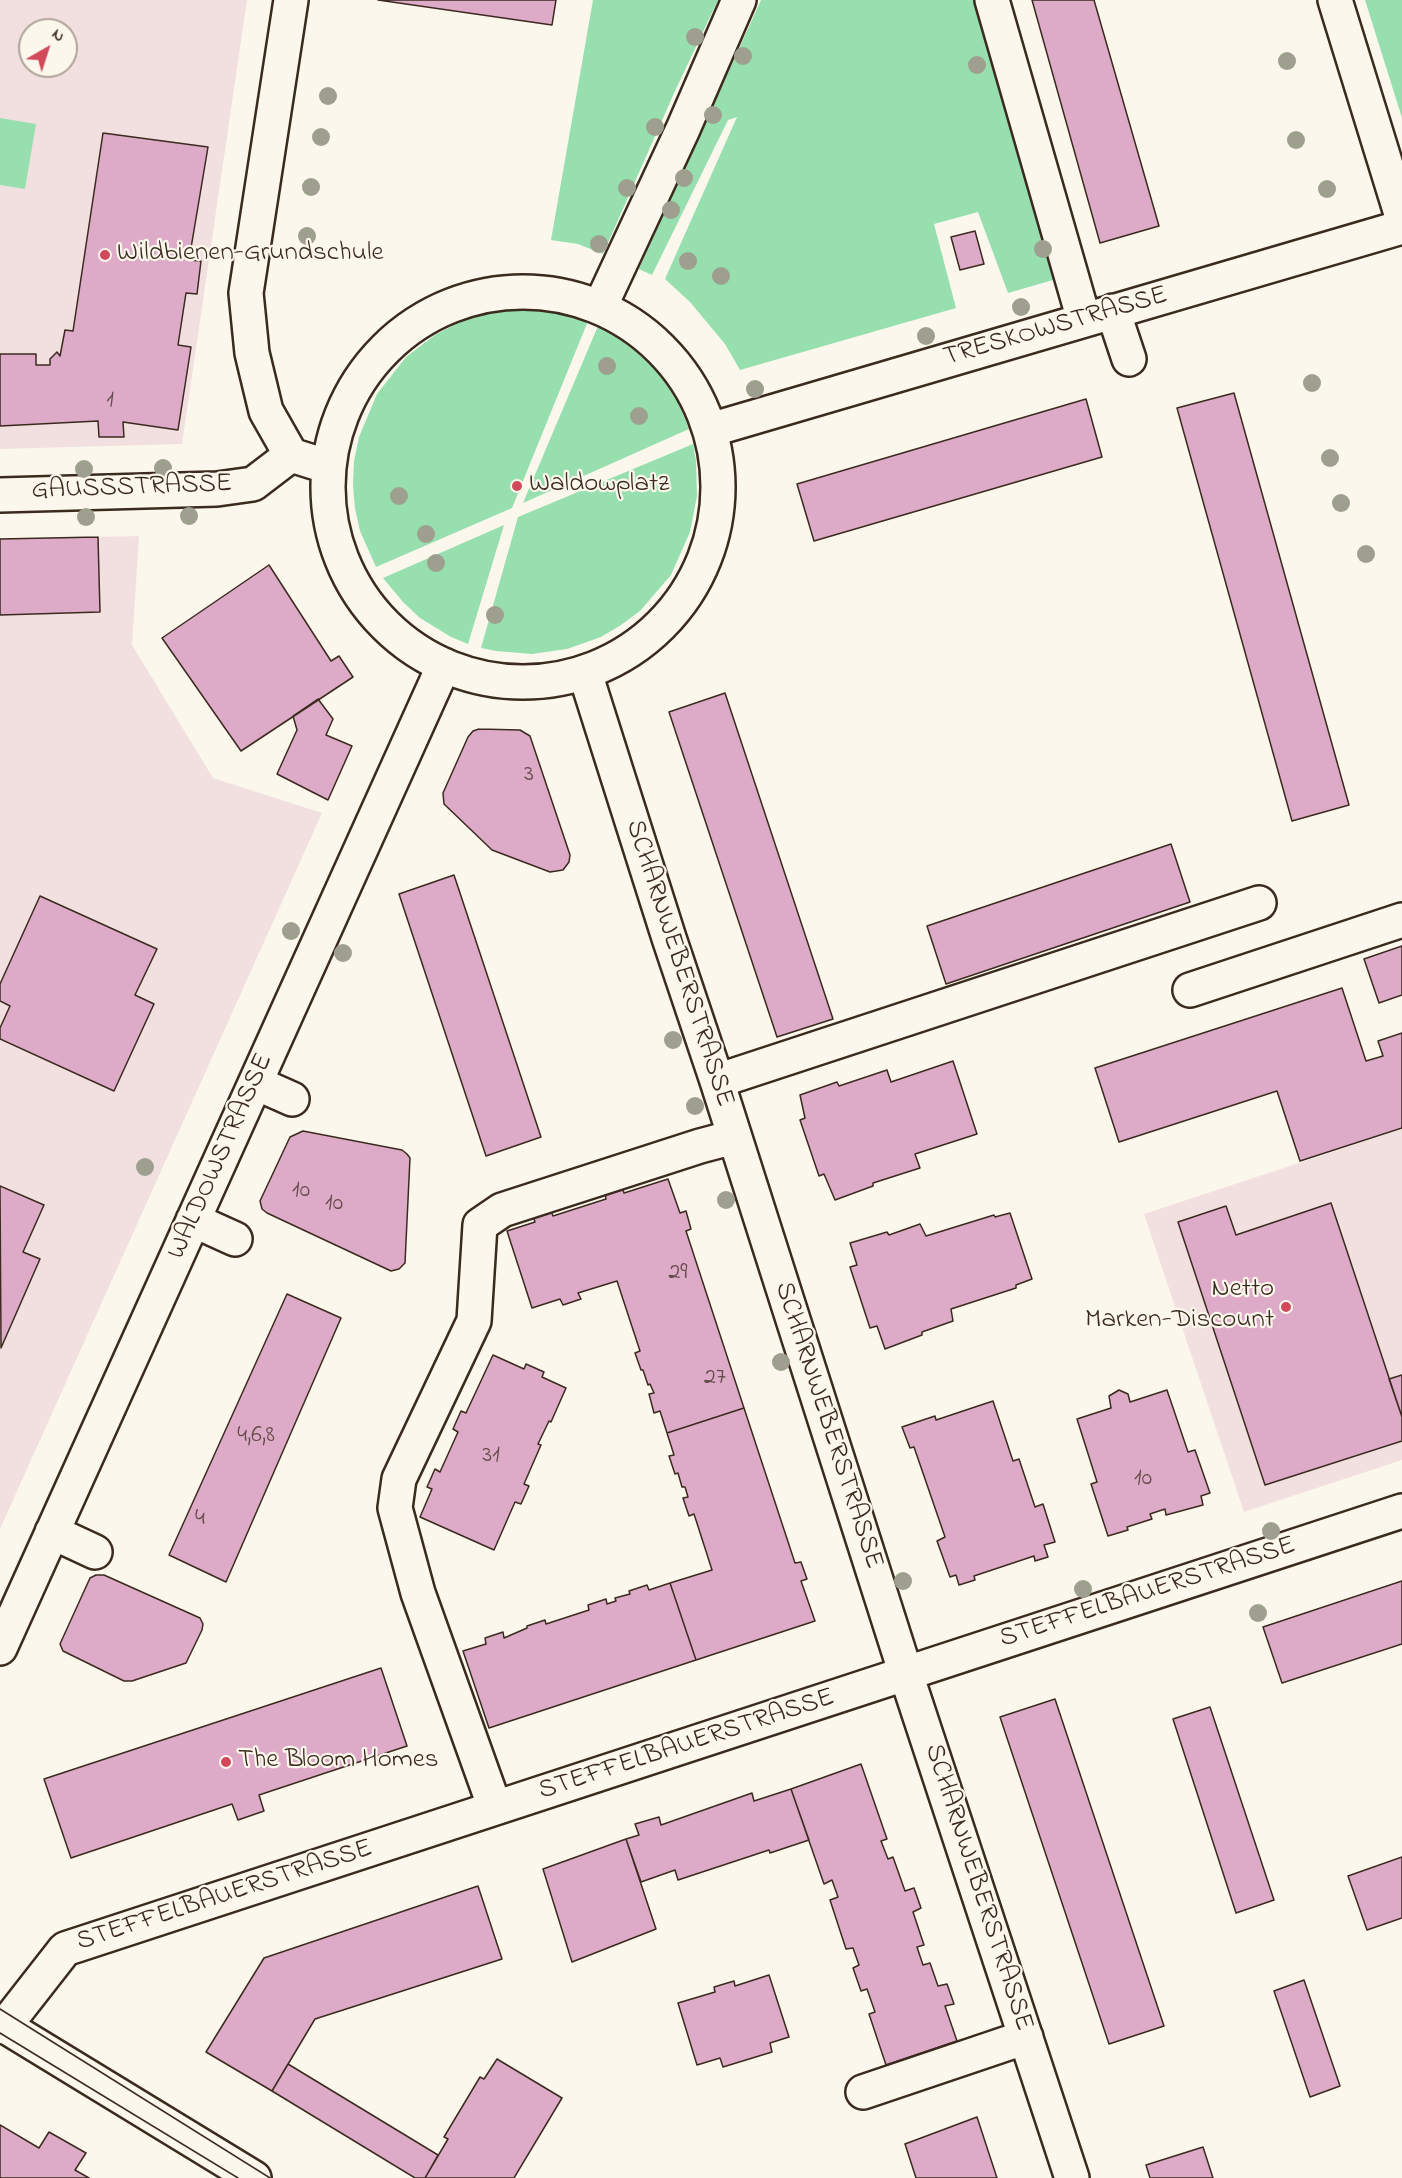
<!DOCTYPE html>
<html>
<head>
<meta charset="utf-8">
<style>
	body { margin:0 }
	#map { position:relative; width:1402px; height:2178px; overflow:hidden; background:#fbf7ec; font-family:"Indie Flower",sans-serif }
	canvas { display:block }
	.north { position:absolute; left:18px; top:18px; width:60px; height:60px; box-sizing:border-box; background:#fbf7ec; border:2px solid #aea59a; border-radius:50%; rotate:39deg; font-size:16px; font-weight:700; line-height:24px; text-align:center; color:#3b2a1e }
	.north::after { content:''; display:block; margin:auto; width:21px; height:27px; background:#d1495b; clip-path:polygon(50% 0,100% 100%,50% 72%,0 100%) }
</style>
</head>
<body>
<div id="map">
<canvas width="1402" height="2178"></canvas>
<div class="north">N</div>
</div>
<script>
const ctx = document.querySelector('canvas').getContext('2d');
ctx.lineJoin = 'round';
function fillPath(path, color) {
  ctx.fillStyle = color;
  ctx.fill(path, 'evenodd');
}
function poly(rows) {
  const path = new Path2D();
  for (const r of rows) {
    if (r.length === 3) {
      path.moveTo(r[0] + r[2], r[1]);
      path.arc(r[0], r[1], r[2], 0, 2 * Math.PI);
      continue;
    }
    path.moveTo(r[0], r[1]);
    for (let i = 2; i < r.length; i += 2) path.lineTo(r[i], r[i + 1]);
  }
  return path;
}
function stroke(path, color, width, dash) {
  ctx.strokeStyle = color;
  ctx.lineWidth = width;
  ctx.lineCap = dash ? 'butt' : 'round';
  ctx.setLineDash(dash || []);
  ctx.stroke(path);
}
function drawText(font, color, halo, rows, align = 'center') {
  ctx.font = font + ' "Indie Flower",sans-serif';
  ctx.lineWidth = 4.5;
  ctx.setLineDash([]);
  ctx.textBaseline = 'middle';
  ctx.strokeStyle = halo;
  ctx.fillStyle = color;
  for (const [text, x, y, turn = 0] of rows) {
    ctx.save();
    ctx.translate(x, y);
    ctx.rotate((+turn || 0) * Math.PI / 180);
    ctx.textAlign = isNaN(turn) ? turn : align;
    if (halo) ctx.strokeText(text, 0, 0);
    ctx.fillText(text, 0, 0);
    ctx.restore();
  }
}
fillPath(poly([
	[0,0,247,0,182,444,0,449],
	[30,30,66,30,66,66,30,66],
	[139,536,132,645,213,778,322,813,0,1529,0,539],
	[1402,1129,1402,1460,1244,1512,1144,1214]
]), '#f2e0e1');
fillPath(poly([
	[593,0,718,0,675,91,603,254,578,244,551,240],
	[761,0,981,0,1060,278,1008,293,978,212,934,224,956,308,740,370,725,344,690,302,665,279,737,117,728,120,652,275,639,269],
	[1365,0,1402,0,1402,118],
	[0,118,36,124,25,189,0,185],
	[513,310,548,311,588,321,512,508,376,567,360,531,355,508,353,485,354,461,359,437,377,394,406,357,435,335,456,324,478,316],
	[598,326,625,341,660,374,679,404,689,429,523,503],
	[693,444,696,461,697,496,690,532,671,575,640,611,621,625,601,637,567,649,532,654,496,651,481,648,518,517],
	[504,525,468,644,451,637,420,618,403,602,383,578]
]), '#97dfae');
const building = poly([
	[378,0,556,0,552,25,378,0],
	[1032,0,1094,0,1159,226,1100,243,1032,0],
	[103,133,208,147,189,260,201,261,197,294,186,293,178,345,191,347,178,430,123,422,124,437,99,437,98,421,0,426,0,354,36,354,36,365,50,365,50,359,57,352,60,356,65,330,73,331,103,133],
	[975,231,984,264,960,270,951,237,975,231],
	[1234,393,1349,805,1292,821,1177,408,1234,393],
	[1086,399,1102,457,814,541,797,484,1086,399],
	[98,537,100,612,0,615,0,539,98,537],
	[269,565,331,661,339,656,353,677,241,751,162,638,269,565],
	[725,693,833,1019,777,1037,669,712,725,693],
	[318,699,333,719,326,735,352,746,328,800,277,774,297,730,293,716,318,699],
	[479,729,520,730,530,736,570,855,569,862,563,870,550,872,492,850,444,804,443,793,468,737,473,731,479,729],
	[1171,844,1190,902,946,984,927,926,1171,844],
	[454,875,541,1137,486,1156,399,894,454,875],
	[40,896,157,949,135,995,154,1004,114,1091,0,1039,0,1028,10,1006,0,1001,0,984,40,896],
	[1402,946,1402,995,1379,1003,1364,959,1402,946],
	[1342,988,1366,1061,1383,1056,1378,1041,1402,1033,1402,1128,1300,1161,1277,1091,1119,1142,1095,1068,1342,988],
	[953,1061,977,1134,915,1154,920,1168,873,1183,873,1186,835,1200,824,1174,819,1176,800,1120,805,1118,800,1095,837,1082,839,1086,887,1070,891,1082,953,1061],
	[303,1131,402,1150,407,1154,410,1158,405,1263,399,1269,391,1271,267,1213,262,1209,260,1201,290,1137,303,1131],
	[668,1179,680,1213,686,1211,691,1229,686,1231,744,1408,667,1433,660,1411,654,1413,649,1394,654,1393,650,1384,648,1385,643,1370,641,1370,635,1353,640,1351,617,1281,578,1293,581,1299,563,1305,560,1299,532,1308,507,1231,535,1222,533,1216,551,1211,553,1216,606,1199,605,1193,622,1187,624,1193,668,1179],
	[0,1186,44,1205,23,1252,40,1259,1,1348,0,1186],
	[1331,1203,1402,1417,1402,1441,1265,1485,1178,1222,1226,1206,1236,1235,1331,1203],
	[1010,1213,1032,1279,1016,1285,1016,1288,951,1309,953,1321,922,1332,922,1335,885,1349,877,1326,870,1328,850,1267,857,1265,850,1243,887,1232,889,1235,920,1224,926,1236,994,1215,995,1217,1010,1213],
	[287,1294,341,1318,226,1582,169,1555,287,1294],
	[493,1355,524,1369,526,1364,544,1372,542,1377,566,1388,551,1422,549,1421,538,1444,541,1445,524,1484,529,1486,521,1504,515,1502,494,1550,420,1517,432,1489,427,1487,435,1469,440,1472,458,1432,453,1429,461,1411,466,1413,493,1355],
	[1402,1375,1402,1417,1389,1379,1402,1375],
	[1119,1390,1128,1394,1130,1402,1167,1390,1188,1452,1195,1450,1210,1493,1201,1496,1203,1505,1166,1515,1165,1509,1150,1514,1152,1519,1127,1527,1128,1530,1108,1536,1091,1484,1097,1482,1077,1419,1111,1408,1109,1396,1119,1390],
	[993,1401,1013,1461,1019,1459,1035,1507,1043,1504,1055,1542,1044,1545,1048,1557,1035,1561,1034,1556,974,1576,975,1580,959,1585,956,1575,950,1577,937,1541,945,1537,914,1447,910,1448,902,1427,935,1416,936,1420,993,1401],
	[744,1408,795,1563,801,1562,807,1579,801,1581,815,1621,696,1660,670,1583,712,1570,694,1514,689,1516,683,1498,688,1497,685,1487,682,1487,678,1473,675,1474,669,1456,674,1455,667,1433,744,1408],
	[96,1575,104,1575,200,1618,203,1624,202,1630,186,1663,132,1681,124,1681,63,1651,60,1644,90,1578,96,1575],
	[1402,1581,1402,1644,1282,1683,1263,1627,1402,1581],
	[670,1583,696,1660,489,1728,463,1651,486,1644,485,1638,503,1632,504,1638,527,1628,527,1626,545,1620,546,1624,589,1610,588,1605,606,1599,607,1604,616,1601,615,1598,630,1594,629,1591,647,1585,649,1590,670,1583],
	[381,1668,407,1746,259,1795,264,1811,238,1820,232,1804,71,1858,44,1779,381,1668],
	[1055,1699,1164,2026,1109,2044,1000,1717,1055,1699],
	[1210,1707,1274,1900,1236,1913,1173,1719,1210,1707],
	[861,1764,887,1839,881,1841,888,1859,893,1857,905,1891,914,1888,921,1908,913,1912,924,1945,917,1947,923,1965,930,1963,938,1986,947,1984,954,2004,945,2006,957,2041,886,2065,869,2014,875,2012,867,1989,861,1991,853,1968,859,1965,853,1948,846,1949,830,1900,838,1897,832,1880,824,1884,791,1789,861,1764],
	[791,1789,809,1840,770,1853,769,1850,678,1880,675,1870,641,1882,626,1839,639,1835,635,1824,659,1817,661,1825,752,1793,754,1801,791,1789],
	[626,1839,656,1929,572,1962,543,1869,626,1839],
	[1402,1857,1402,1918,1367,1930,1348,1876,1402,1857],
	[478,1886,502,1959,315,2019,272,2091,206,2052,264,1958,478,1886],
	[769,1975,789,2037,770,2043,772,2052,723,2067,720,2058,697,2065,678,2003,715,1992,714,1987,734,1981,735,1986,769,1975],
	[1304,1980,1340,2086,1310,2097,1274,1991,1304,1980],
	[497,2059,562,2098,514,2178,425,2178,448,2139,444,2137,480,2077,484,2079,497,2059],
	[288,2064,438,2155,425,2178,415,2178,272,2091,288,2064],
	[977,2117,997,2178,916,2178,905,2144,977,2117],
	[0,2125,39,2148,49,2132,86,2153,75,2170,89,2178,0,2178,0,2125],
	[1203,2147,1213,2178,1150,2178,1146,2165,1203,2147]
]);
fillPath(building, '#ddaac7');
stroke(building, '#3b2a1e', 1.5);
const minor = poly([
	[291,0,246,293,252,353,266,411,291,455,329,467],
	[992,0,1084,320],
	[523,487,195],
	[600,307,683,129,739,0],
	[1113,311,1129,359],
	[710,430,1402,227],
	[0,495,217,489,253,484,291,455],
	[585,673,669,938,717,1081,906,1674,1072,2178],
	[1190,990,1402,920],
	[717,1081,1259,903],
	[256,1083,292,1099],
	[193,1220,235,1239],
	[52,1532,95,1552],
	[0,1648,444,665],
	[495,1808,418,1593,395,1508,399,1479,474,1321,480,1225,502,1210,700,1146,734,1137],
	[0,2023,254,2178],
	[4,2027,65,1949,1402,1511],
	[863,2092,1026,2037]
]);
const major = poly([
	[1335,0,1402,217]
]);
stroke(minor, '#3b2a1e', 38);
stroke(major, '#3b2a1e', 38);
stroke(minor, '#fbf7ec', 33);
stroke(major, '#fbf7ec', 33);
stroke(poly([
	[0,2009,270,2178],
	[0,2033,238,2178]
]), '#3b2a1e', 1.5);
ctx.fillStyle = '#9e9f8e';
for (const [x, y] of [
	[695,37],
	[743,56],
	[1287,61],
	[977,65],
	[328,96],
	[713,115],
	[655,127],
	[321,137],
	[1296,140],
	[684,178],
	[311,187],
	[627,188],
	[1327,189],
	[671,210],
	[307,236],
	[599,244],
	[1043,249],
	[688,261],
	[721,276],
	[1021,307],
	[926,336],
	[607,366],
	[1312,383],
	[755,389],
	[639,416],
	[1330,458],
	[163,468],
	[84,469],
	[399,496],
	[1341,503],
	[189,516],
	[86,517],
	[426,534],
	[1366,554],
	[436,563],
	[495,615],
	[291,931],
	[343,953],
	[673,1040],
	[695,1106],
	[145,1167],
	[726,1200],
	[781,1362],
	[1271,1531],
	[903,1581],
	[1083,1589],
	[1258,1613]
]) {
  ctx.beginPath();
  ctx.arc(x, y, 9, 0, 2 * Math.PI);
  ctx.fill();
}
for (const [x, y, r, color] of [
	[105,255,6,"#d1495b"],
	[517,486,6,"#d1495b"],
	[1286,1307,6,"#d1495b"],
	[226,1762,6,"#d1495b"]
]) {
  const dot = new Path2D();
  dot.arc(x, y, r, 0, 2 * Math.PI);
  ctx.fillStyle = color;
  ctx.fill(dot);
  stroke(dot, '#fbf7ec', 2);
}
drawText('24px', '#644a48', null, [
	["1",110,402],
	["3",529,776],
	["10",301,1192],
	["10",334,1205],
	["29",678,1274],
	["27",715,1379],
	["4,6,8",256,1437],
	["31",491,1457],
	["10",1143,1480],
	["4",200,1520]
]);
drawText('27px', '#3b2a1e', '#fbf7ec', [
	["Wildbienen-Grundschule",117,255],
	["Waldowplatz",529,486],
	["Netto",1274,1291,"right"],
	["Marken-Discount",1274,1322,"right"],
	["The Bloom Homes",238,1762]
], 'left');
drawText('27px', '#3b2a1e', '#fbf7ec', [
	["TRESKOWSTRASSE",1056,328,-16],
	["GAUSSSTRASSE",132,489,-2],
	["SCHARNWEBERSTRASSE",678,964,72],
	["WALDOWSTRASSE",222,1157,-66],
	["SCHARNWEBERSTRASSE",827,1426,72],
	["STEFFELBAUERSTRASSE",1148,1594,-18],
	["STEFFELBAUERSTRASSE",687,1746,-18],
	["SCHARNWEBERSTRASSE",977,1888,72],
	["STEFFELBAUERSTRASSE",225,1897,-18]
]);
</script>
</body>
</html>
